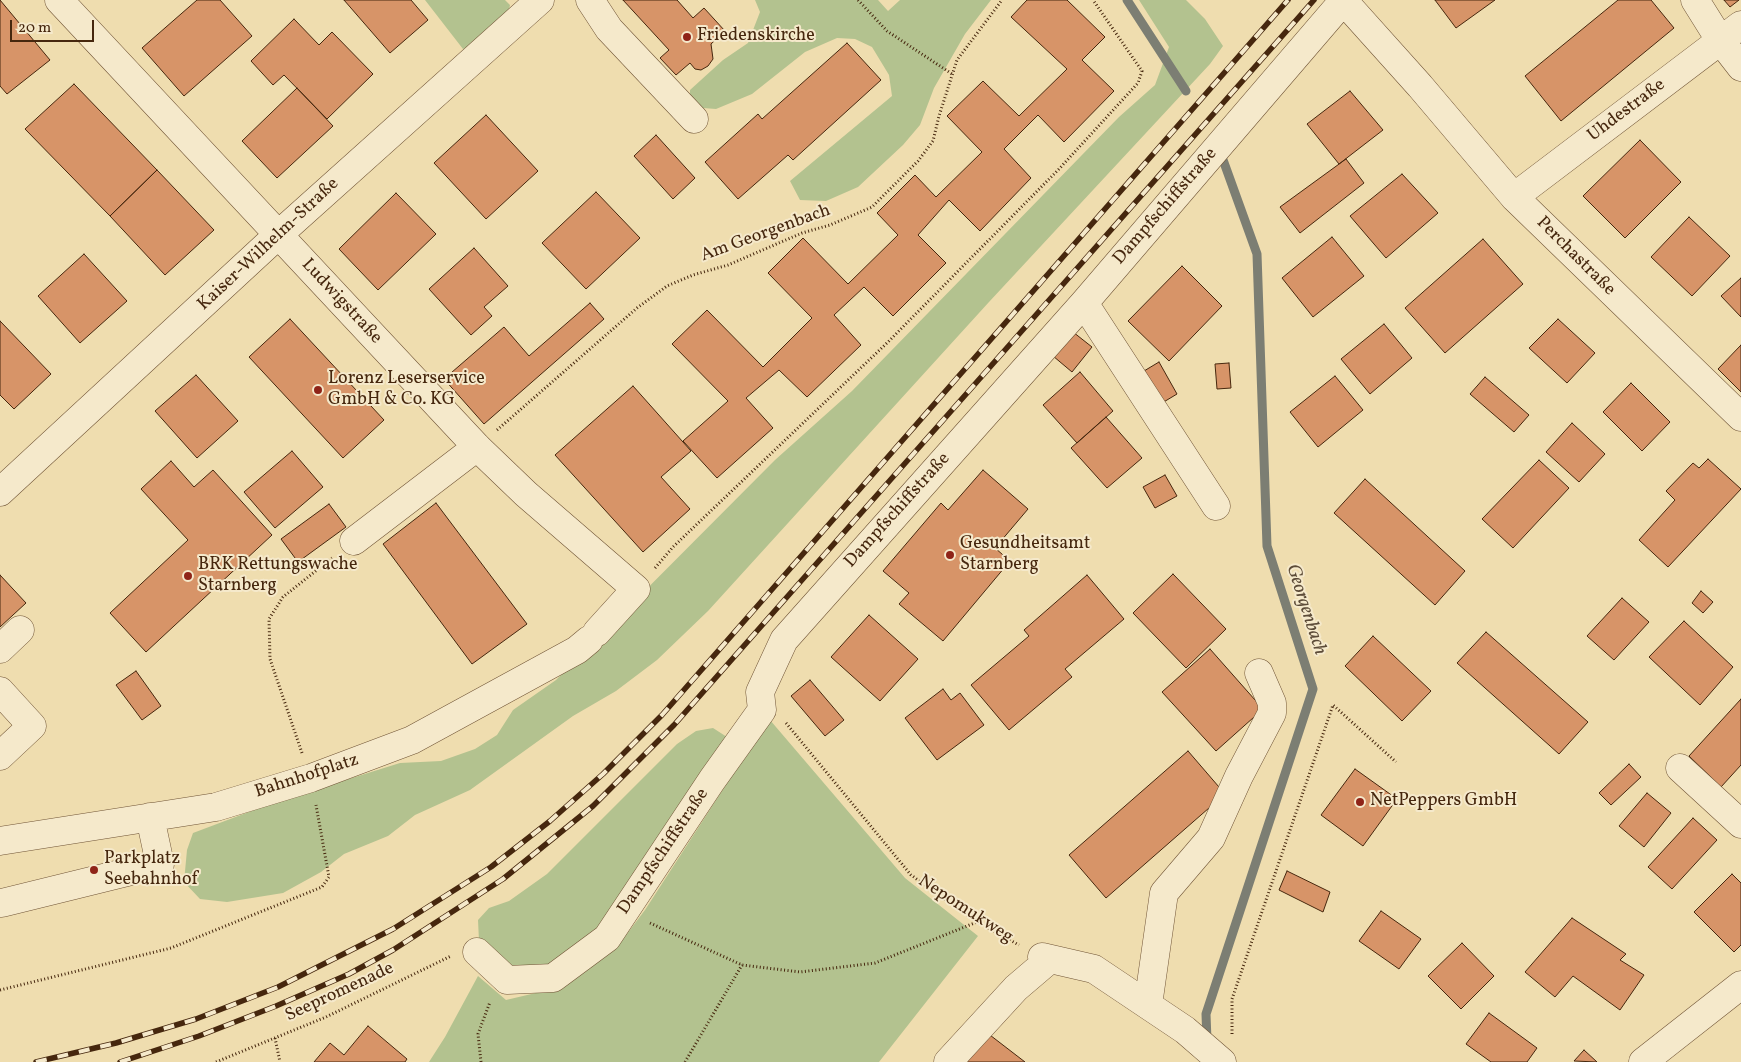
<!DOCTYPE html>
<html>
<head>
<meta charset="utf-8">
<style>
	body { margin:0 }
	#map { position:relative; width:1741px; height:1062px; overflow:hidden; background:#efddaf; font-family:Vollkorn,serif }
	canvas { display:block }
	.scale { position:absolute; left:10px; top:20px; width:84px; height:22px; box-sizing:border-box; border:2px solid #46270e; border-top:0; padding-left:6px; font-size:15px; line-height:18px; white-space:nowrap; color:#46270e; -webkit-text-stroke:4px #f5e9cb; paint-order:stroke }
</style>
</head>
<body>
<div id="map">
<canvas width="1741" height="1062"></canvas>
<div class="scale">20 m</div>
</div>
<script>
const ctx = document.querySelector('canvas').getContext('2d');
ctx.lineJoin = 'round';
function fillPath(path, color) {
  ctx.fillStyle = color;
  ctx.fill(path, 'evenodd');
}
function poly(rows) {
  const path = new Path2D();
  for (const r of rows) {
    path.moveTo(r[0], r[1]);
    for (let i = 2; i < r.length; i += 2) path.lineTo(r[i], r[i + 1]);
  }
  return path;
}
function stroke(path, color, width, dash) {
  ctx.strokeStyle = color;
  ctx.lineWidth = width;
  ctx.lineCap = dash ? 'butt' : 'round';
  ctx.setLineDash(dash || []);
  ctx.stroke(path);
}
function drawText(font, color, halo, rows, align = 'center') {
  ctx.font = font + ' Vollkorn,serif';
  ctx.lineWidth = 4;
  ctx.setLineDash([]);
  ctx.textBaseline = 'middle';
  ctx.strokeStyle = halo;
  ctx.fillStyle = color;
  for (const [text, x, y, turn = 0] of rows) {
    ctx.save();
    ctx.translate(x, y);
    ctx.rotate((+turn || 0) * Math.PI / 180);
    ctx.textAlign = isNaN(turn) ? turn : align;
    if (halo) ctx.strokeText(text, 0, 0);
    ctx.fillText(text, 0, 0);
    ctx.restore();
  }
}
fillPath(poly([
	[425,0,505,0,510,5,506,24,486,40,463,49],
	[755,0,878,0,888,11,900,0,991,0,965,34,934,88,920,125,903,145,858,187,826,201,800,200,790,181,892,96,889,75,872,47,855,39,837,38,805,52,752,94,716,109,690,107,690,90,723,60,748,43,760,12],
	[1139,0,1186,0,1205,19,1223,46,1210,64,989,302,708,611,657,660,616,691,573,716,470,790,415,815,388,836,344,854,321,872,283,893,227,902,200,899,184,882,187,850,193,833,278,801,400,763,441,761,475,749,497,735,513,710,556,680,775,460,852,391,1119,117,1155,85,1169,47],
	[770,720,905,878,978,936,879,1062,429,1062,445,1037,478,976,506,1000,557,988,617,947,645,910,764,726],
	[713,728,727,737,606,926,544,969,501,966,479,941,478,920,489,908,509,901,547,874,677,744,696,731]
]), '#b3c28f');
stroke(poly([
	[1127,0,1186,91],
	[1207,1041,1206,1014,1313,689,1267,546,1257,254,1222,157]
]), '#7c7e73', 9);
const building = poly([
	[0,0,50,60,7,94,0,86,0,0],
	[197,0,220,0,252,36,184,96,142,48,197,0],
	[344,0,411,0,428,20,390,53,344,0],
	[623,0,677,0,693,18,704,8,725,31,711,44,713,59,708,66,701,70,695,69,690,63,676,75,660,58,669,50,623,0],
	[1027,0,1067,0,1105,37,1082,60,1114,91,1064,142,1038,115,1004,149,1031,178,980,231,949,200,918,235,946,263,893,316,864,287,834,315,861,345,807,397,779,370,746,398,773,428,717,478,683,441,728,401,672,344,707,310,763,367,812,318,768,273,803,238,848,284,898,235,877,213,915,175,936,197,982,152,947,116,983,81,1019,116,1067,69,1011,17,1027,0],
	[1435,0,1495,0,1456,28,1435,0],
	[1618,0,1651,0,1674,28,1561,121,1525,76,1618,0],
	[1724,0,1739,0,1730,7,1724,0],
	[294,19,319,45,332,32,373,74,327,119,284,75,273,85,251,61,294,19],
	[847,43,881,80,793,160,788,155,738,199,705,162,758,114,762,119,847,43],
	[74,84,157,170,110,216,25,129,74,84],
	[297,88,333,126,277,178,242,141,297,88],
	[1350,91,1383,130,1339,164,1307,124,1350,91],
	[486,115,538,171,486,219,434,163,486,115],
	[656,135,695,178,673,199,634,156,656,135],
	[1640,140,1681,182,1625,238,1583,196,1640,140],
	[1346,159,1364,183,1300,233,1280,207,1346,159],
	[157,170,214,230,165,275,110,216,157,170],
	[1402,174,1438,213,1386,258,1350,216,1402,174],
	[596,192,640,238,586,289,542,243,596,192],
	[396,193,436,234,378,290,339,249,396,193],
	[1689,217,1730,256,1692,296,1651,257,1689,217],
	[1332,237,1364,276,1313,317,1282,278,1332,237],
	[1483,239,1523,284,1445,353,1405,308,1483,239],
	[474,248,508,286,484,307,492,316,471,335,429,289,474,248],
	[84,254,127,301,80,343,38,296,84,254],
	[1182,266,1222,306,1169,361,1128,321,1182,266],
	[1741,278,1741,317,1721,296,1741,278],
	[590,303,604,319,484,424,444,379,504,327,529,356,590,303],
	[290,319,384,420,343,458,249,357,290,319],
	[1558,319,1595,353,1567,383,1529,348,1558,319],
	[0,321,51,374,14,409,0,395,0,321],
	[1384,324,1412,358,1370,394,1341,359,1384,324],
	[1073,332,1092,347,1072,372,1053,356,1073,332],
	[1741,345,1741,392,1718,369,1741,345],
	[1159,362,1177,394,1162,403,1144,371,1159,362],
	[1229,363,1231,388,1217,389,1215,364,1229,363],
	[1080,372,1113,411,1077,443,1043,405,1080,372],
	[196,375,238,421,197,458,155,411,196,375],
	[1335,376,1363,410,1318,447,1290,412,1335,376],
	[1485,377,1529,415,1514,432,1470,394,1485,377],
	[1631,383,1670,422,1642,451,1603,412,1631,383],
	[633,386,691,451,661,477,690,509,643,552,555,455,633,386],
	[1106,417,1142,458,1107,488,1071,448,1106,417],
	[1572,423,1605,454,1579,482,1546,452,1572,423],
	[292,451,323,487,275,528,244,492,292,451],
	[1708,459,1741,489,1668,567,1639,540,1675,500,1666,491,1693,463,1699,468,1708,459],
	[1539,460,1569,488,1513,548,1482,519,1539,460],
	[171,461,194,487,213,470,272,535,146,652,110,613,188,540,141,489,171,461],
	[983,470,1028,509,995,548,1010,561,943,641,899,604,909,593,883,571,941,503,948,510,983,470],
	[1165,475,1177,496,1155,508,1143,487,1165,475],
	[1365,479,1465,571,1435,605,1334,513,1365,479],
	[436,503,527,624,472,664,383,544,436,503],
	[329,504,346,527,298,562,281,539,329,504],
	[1173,574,1226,629,1186,668,1133,613,1173,574],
	[0,575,26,603,0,627,0,575],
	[1087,575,1124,619,1065,669,1072,677,1009,730,971,685,1029,636,1024,630,1087,575],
	[1701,591,1713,602,1703,613,1692,603,1701,591],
	[1622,598,1649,622,1614,660,1587,636,1622,598],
	[869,615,918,659,880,701,831,657,869,615],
	[1684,621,1733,667,1700,705,1649,657,1684,621],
	[1486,632,1588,722,1559,754,1457,663,1486,632],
	[1373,636,1431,691,1402,721,1345,666,1373,636],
	[1210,649,1263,709,1216,751,1162,692,1210,649],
	[136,671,161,706,142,720,116,685,136,671],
	[810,680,844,720,825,736,791,696,810,680],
	[943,689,951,700,960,693,984,725,937,760,905,718,943,689],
	[1741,699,1741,765,1721,787,1689,756,1741,699],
	[1188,751,1225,794,1106,898,1069,855,1188,751],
	[1629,764,1641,777,1611,805,1599,793,1629,764],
	[1355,769,1397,799,1363,846,1321,815,1355,769],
	[1647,793,1671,813,1644,847,1619,826,1647,793],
	[1693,818,1717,840,1672,889,1648,867,1693,818],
	[1287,871,1330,892,1323,912,1279,890,1287,871],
	[1732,874,1741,883,1741,945,1734,952,1694,912,1732,874],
	[1381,911,1421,939,1399,969,1359,941,1381,911],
	[1572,918,1626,954,1620,960,1644,975,1620,1010,1573,976,1555,997,1525,972,1572,918],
	[1462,943,1494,976,1461,1009,1428,976,1462,943],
	[1489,1013,1537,1048,1527,1062,1491,1062,1466,1044,1489,1013],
	[368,1026,407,1059,405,1062,314,1062,330,1043,344,1055,368,1026],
	[986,1032,1025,1062,963,1062,986,1032],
	[1584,1050,1597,1062,1574,1061,1584,1050]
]);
fillPath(building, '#d79468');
stroke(building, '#46270e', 1);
const minor = poly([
	[59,0,477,447,526,494,636,589,597,632],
	[590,0,609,29,694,119],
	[1695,0,1720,40,1741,67],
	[1350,8,1420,86,1514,197,1741,417],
	[1514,197,1741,25],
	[1084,303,1216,506],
	[0,492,278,235,540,0],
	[354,541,477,447],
	[0,649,20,630],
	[0,691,32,726,0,756],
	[1680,768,1741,824],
	[0,841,216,807,311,778,412,740,577,650,589,640],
	[2,903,160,864,150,817],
	[477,952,507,980,553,978,607,938,712,780,762,710,760,692,784,640,1084,303,1344,0],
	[1042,957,1094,969,1185,1030,1222,1062],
	[1148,1005,1164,893,1211,838,1239,776,1272,713,1272,703,1259,673],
	[948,1062,1016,988,1050,959],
	[1643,1062,1741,985]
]);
stroke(minor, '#705436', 29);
stroke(poly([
	[858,0,887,31,952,74],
	[497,430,637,308,667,286,693,275,728,265,802,233,830,225,872,207,918,161,933,141,939,116,957,60,1002,0],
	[655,568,673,547,888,342,1059,169,1138,83,1142,71,1093,0],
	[786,723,911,875,977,922,1019,945],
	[302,753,270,659,269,619,283,597,332,558],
	[650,923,742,965,800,972,875,963,977,922],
	[0,990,171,948,322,887,329,877,316,805],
	[1232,1034,1232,999,1333,705,1396,762],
	[275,1038,280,1062],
	[216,1062,326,1017,451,956],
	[481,1062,478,1034,490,1002],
	[685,1062,742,965]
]), '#46270e', 3, [1, 2.5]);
stroke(minor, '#f5e9cb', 28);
const rail = poly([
	[36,1062,116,1043,196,1019,278,987,393,929,491,867,550,821,603,774,662,715,1288,0],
	[120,1062,199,1036,276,1006,349,974,393,950,503,879,593,806,674,725,1314,0]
]);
stroke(rail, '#46270e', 5.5);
stroke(rail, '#f5e9cb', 4, [11]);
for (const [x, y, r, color] of [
	[687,37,5,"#8f2418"],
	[318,390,5,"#8f2418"],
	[950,555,5,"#8f2418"],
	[188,576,5,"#8f2418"],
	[1360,802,5,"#8f2418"],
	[94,870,5,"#8f2418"]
]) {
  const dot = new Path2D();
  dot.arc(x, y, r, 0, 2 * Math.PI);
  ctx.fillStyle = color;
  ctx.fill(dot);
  stroke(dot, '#f5e9cb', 2);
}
drawText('18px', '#46270e', '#f5e9cb', [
	["Friedenskirche",697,37],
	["Lorenz Leserservice",328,380],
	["GmbH & Co. KG",328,401],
	["Gesundheitsamt",960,545],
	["Starnberg",960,566],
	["BRK Rettungswache",198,566],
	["Starnberg",198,587],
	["NetPeppers GmbH",1370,802],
	["Parkplatz",104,860],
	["Seebahnhof",104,881]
], 'left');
drawText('18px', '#46270e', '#f5e9cb', [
	["Uhdestraße",1627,111,-37],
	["Dampfschiffstraße",1166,207,-49],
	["Am Georgenbach",766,234,-20],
	["Kaiser-Wilhelm-Straße",269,245,-43],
	["Perchastraße",1575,257,45],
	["Ludwigstraße",341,302,47],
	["Dampfschiffstraße",898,511,-48],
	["Bahnhofplatz",307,777,-18],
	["Dampfschiffstraße",664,852,-56],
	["Nepomukweg",965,910,33],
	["Seepromenade",340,993,-25]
]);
drawText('italic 19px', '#5c4b38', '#f5e9cb', [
	["Georgenbach",1305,610,72]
]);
</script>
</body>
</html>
